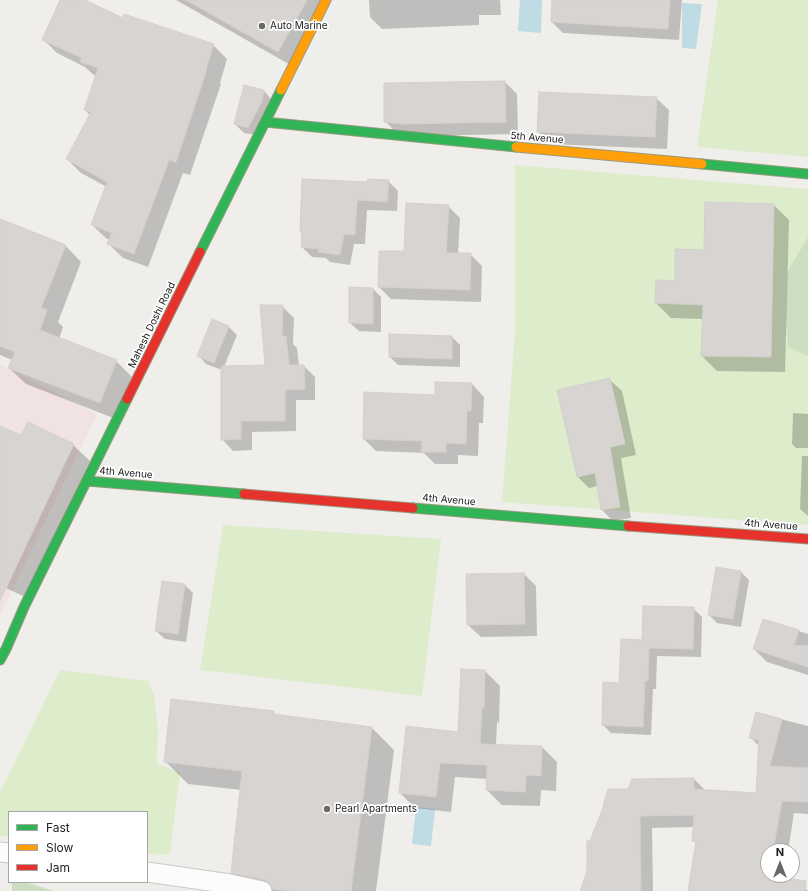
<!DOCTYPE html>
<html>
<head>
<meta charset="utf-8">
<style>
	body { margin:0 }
	#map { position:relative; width:808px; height:891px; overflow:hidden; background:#f0eeeb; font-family:Inter,sans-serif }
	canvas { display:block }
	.legend { position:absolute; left:8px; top:811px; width:140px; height:72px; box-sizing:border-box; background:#fff; border:1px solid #a7a7a7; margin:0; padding:5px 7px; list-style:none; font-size:12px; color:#222 }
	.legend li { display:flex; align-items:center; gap:8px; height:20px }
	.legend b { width:20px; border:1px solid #a7a7a7 }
	.north { position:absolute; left:760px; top:843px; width:40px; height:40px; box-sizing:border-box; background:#fff; border:1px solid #a7a7a7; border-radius:50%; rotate:0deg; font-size:11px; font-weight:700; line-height:16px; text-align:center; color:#222 }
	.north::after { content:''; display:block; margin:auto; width:14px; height:18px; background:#6a6968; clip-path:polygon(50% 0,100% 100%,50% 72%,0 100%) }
</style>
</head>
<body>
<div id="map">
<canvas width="808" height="891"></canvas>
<ul class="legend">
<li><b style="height:5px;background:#30b455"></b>Fast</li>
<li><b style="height:5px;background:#ff9f0a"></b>Slow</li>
<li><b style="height:5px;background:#e5322d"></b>Jam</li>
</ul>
<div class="north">N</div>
</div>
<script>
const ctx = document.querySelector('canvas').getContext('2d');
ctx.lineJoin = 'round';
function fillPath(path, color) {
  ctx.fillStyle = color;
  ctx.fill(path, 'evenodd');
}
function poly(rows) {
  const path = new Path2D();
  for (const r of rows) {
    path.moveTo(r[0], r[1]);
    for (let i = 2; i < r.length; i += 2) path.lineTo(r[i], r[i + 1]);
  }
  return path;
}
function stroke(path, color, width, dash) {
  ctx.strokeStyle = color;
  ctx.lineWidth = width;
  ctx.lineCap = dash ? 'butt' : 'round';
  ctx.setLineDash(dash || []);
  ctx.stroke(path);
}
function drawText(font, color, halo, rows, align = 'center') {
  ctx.font = font + ' Inter,sans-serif';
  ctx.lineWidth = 3.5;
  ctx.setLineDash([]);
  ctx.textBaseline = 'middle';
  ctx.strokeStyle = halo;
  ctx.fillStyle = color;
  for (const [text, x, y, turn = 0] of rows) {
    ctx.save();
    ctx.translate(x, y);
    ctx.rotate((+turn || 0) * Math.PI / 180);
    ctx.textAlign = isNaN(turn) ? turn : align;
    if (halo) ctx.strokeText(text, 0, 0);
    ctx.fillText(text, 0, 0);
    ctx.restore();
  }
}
fillPath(poly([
	[0,364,97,414,0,616]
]), '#f1e3e1');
fillPath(poly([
	[718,0,808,0,808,157,697,147],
	[515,165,808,189,808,237,787,272,788,347,808,356,808,525,502,502,515,331],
	[223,525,441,539,422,696,200,670],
	[60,670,148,681,154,695,158,729,157,764,180,772,170,855,147,853,147,812,9,812,9,837,0,836,0,792]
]), '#ddeccb');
fillPath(poly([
	[808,237,808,356,788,347,786,316,787,272],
	[12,882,24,882,55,891,12,891]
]), '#cbdec1');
fillPath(poly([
	[520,0,542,0,541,33,518,31],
	[682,3,702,4,696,49,682,48],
	[416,807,435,809,431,846,412,844]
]), '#bfdbe3');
fillPath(poly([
	[61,0,83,0,124,19,213,45,227,59,220,83,221,84,190,175,183,173,148,267,123,258,109,244,110,240,107,239,92,225,107,187,81,173,67,159,91,116,85,110,96,77,85,67,57,53,43,39],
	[176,0,332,0,294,67],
	[369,0,500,0,501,15,479,15,479,25,382,29,370,17],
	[553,0,682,0,679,40,563,33,552,22],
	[505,82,517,94,518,134,415,136,398,134,385,121],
	[264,91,272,100,257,135,244,133,235,124],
	[656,98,669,110,667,149,551,144,538,132],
	[388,181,398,191,397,211,367,210,365,244,354,244,350,265,330,262,326,258,312,257,302,247,303,234,301,232,368,183],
	[774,205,789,220,785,372,717,371,702,356,703,319,671,318,656,303,705,251],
	[448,206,460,218,458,254,470,254,482,266,481,302,391,299,379,287,405,252],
	[0,220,65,245,81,262,58,322,63,327,59,339,116,361,132,377,116,419,26,384,9,368,12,360,0,355],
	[373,289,381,297,381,332,359,331,350,323],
	[282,306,294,318,293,344,297,348,299,366,304,366,315,377,315,400,296,400,296,431,252,432,252,450,233,451,222,439,222,370,206,364,198,355,212,320,229,327,237,335,224,367,267,366],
	[390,335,452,337,460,345,460,367,398,365,390,357],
	[610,380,622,391,636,455,621,458,631,518,613,521,602,510,598,486,589,488,577,476],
	[472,384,484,397,483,423,479,423,478,456,458,455,458,464,435,464,424,453,376,451,364,439,436,396],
	[793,413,808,414,808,448,796,448,792,444],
	[0,427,21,437,73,445,90,461,25,597,6,588,0,592],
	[802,456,808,456,808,516,800,509],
	[740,571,749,580,741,627,717,623,709,615],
	[524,574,536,586,537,636,481,637,468,625],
	[185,585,193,593,186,642,165,639,156,631],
	[693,608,702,617,701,657,657,656,656,689,653,689,651,735,611,733,603,725,620,684,643,641],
	[764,620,808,634,808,675,767,662,754,649],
	[485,671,500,686,499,723,497,722,496,745,542,747,557,762,556,791,541,790,540,806,502,805,487,790,488,779,455,777,451,812,415,808,400,793,459,733],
	[273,712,277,715,372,728,394,750,376,891,251,891,232,873,241,790,188,784,165,761],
	[757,713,808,726,808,814,794,813,788,851,768,851,768,875,783,875,783,878,799,881,808,891,689,891,697,844,693,840,694,827,652,828,653,891,585,891,588,871,591,842,629,790,694,779,706,791,757,794,760,747,750,737]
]), '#0003');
const building = poly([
	[60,0,85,0,123,18,124,14,214,44,206,69,207,69,176,162,169,160,134,254,107,244,112,233,91,225,107,182,66,159,91,112,84,110,98,68,80,62,82,58,42,40,60,0],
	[186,0,307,0,278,52,186,0],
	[552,0,670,0,668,29,551,22,552,0],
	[505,81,506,122,402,124,384,122,384,83,505,81],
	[244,85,264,90,262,101,248,128,234,124,244,85],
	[539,92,657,97,655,137,537,132,539,92],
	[302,179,367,182,368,179,389,180,387,202,357,200,355,235,344,234,340,255,318,252,319,249,301,247,302,232,300,232,302,179],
	[705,202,774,204,771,357,701,356,703,305,655,303,656,280,675,281,675,249,704,250,705,202],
	[406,203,449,205,446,253,471,253,470,290,378,287,379,251,404,251,406,203],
	[0,219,66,245,41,308,47,310,40,330,117,360,100,403,8,368,15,352,0,346,0,219],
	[349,287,373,288,373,324,349,323,349,287],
	[260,305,283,305,282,336,286,336,289,365,304,365,305,389,285,390,285,421,241,421,241,439,221,440,221,366,265,365,260,305],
	[212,319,229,326,214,363,197,356,212,319],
	[389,334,452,336,452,359,389,357,389,334],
	[610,378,625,444,610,447,620,507,601,510,595,473,577,477,557,390,610,378],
	[435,382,472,383,471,411,467,411,466,444,446,443,446,452,421,452,422,441,363,439,364,392,435,395,435,382],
	[28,422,74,444,0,601,0,426,21,435,28,422],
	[716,567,741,571,733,619,708,615,716,567],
	[524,573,525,624,467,625,466,574,524,573],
	[162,581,185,584,178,634,155,631,162,581],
	[643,606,694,607,693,649,649,648,648,681,645,681,643,727,602,725,603,682,619,683,621,639,642,640,643,606],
	[763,619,799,630,794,645,808,646,808,667,753,649,763,619],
	[461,669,485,670,484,708,482,708,480,744,542,746,541,776,526,775,525,792,486,790,487,765,440,763,436,797,399,793,406,726,458,732,461,669],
	[171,699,274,711,273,714,372,727,351,891,291,891,273,889,270,883,265,880,231,873,242,771,164,762,171,699],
	[756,712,782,719,770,766,808,768,808,802,782,801,773,851,768,851,768,875,806,881,805,891,688,891,696,841,692,841,694,815,640,816,641,891,580,891,587,871,587,841,590,841,604,805,604,802,608,789,628,789,632,779,694,778,694,789,756,793,759,740,749,738,756,712]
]);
fillPath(building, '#d7d4d2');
stroke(building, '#d3d0cc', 1);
const street = poly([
	[0,852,9,853],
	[147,872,230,884,262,891]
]);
const fast = poly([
	[265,122,516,147],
	[702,164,808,174],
	[200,252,281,90],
	[87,481,244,494],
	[413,508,628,526],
	[0,660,6,649,24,607,127,399]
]);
const slow = poly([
	[281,90,326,0],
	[516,147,702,164]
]);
const jam = poly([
	[127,399,200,252],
	[244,494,413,508],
	[628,526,808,539]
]);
stroke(street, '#c9c8c7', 21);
stroke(fast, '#999a82', 11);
stroke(slow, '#999a82', 11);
stroke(jam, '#999a82', 11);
stroke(street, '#fdfcfc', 19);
stroke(fast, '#30b455', 9);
stroke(slow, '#ff9f0a', 9);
stroke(jam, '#e5322d', 9);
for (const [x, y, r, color] of [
	[262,26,4,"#6a6968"],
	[327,809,4,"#6a6968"]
]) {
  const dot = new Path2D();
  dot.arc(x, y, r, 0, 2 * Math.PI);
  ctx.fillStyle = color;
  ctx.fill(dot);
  stroke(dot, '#fff', 1.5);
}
drawText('10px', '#222', '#fff', [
	["Auto Marine",270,26],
	["Pearl Apartments",335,809]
], 'left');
drawText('10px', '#222', '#fff', [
	["5th Avenue",537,138,5],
	["Mahesh Doshi Road",152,325,-64],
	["4th Avenue",126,473,5],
	["4th Avenue",449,500,5],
	["4th Avenue",771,525,4]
]);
</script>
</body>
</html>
